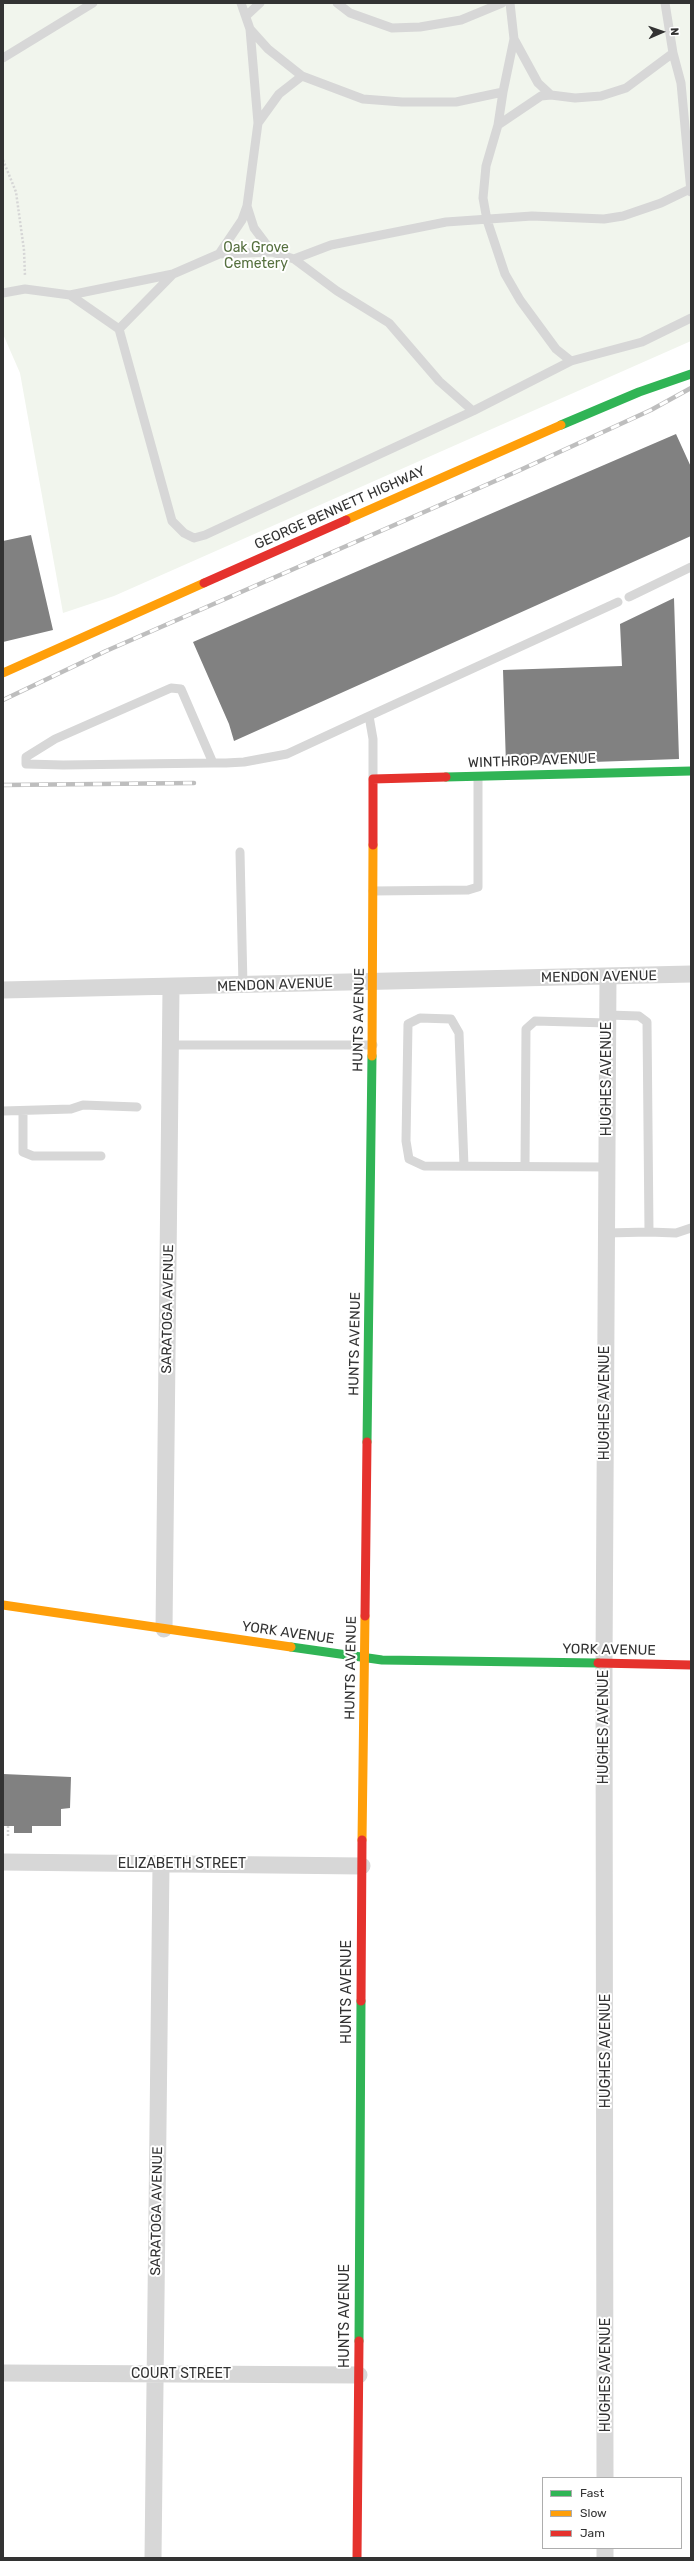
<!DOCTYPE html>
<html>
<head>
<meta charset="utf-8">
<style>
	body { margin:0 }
	#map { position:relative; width:694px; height:2561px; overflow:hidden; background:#fff; font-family:Rubik,sans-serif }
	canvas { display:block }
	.frame { position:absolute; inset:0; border:4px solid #333; pointer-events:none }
	.legend { position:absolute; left:542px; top:2477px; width:140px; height:72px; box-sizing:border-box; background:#fff; border:1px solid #adadad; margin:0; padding:5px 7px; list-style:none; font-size:12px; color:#333 }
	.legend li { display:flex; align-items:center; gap:8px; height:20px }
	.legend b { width:20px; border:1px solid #adadad }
	.north { position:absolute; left:642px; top:12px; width:40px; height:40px; -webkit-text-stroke:3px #fff; paint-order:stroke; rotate:88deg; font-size:11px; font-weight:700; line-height:16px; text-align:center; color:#333 }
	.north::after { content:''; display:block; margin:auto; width:14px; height:18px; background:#333; clip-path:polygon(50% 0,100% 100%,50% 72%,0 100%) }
</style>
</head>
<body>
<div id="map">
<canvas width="694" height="2561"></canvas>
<div class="frame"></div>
<ul class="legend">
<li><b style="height:5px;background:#30b455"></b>Fast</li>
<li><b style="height:5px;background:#ff9f0a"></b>Slow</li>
<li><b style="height:5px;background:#e5322d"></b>Jam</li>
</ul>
<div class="north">N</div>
</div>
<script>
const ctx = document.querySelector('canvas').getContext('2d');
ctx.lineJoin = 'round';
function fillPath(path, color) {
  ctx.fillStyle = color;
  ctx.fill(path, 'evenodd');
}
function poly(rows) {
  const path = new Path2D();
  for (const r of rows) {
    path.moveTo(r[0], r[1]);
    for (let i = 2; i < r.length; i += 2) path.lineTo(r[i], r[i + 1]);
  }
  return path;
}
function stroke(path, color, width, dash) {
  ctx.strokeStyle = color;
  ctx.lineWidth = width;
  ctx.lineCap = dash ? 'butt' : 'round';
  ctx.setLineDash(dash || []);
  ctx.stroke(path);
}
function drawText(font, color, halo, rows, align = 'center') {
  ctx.font = font + ' Rubik,sans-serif';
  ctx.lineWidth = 4;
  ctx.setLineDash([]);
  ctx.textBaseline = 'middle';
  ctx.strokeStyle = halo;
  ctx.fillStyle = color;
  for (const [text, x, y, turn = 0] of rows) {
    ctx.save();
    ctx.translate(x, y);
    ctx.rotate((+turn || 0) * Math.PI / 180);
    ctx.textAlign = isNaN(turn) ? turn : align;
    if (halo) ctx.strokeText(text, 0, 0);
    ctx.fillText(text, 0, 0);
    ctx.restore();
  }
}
fillPath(poly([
	[3,3,691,3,691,341,114,596,63,613,20,373,3,334]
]), '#f1f5ed');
fillPath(poly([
	[676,434,691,467,691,536,234,741,229,724,193,642],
	[31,535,53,630,3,642,3,541],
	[674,598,679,759,506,765,503,670,622,666,620,624],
	[3,1774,71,1777,70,1808,61,1809,61,1826,32,1826,32,1833,14,1833,14,1826,3,1826]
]), '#818181');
stroke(poly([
	[3,160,16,192,24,250,25,276],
	[8,1826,8,1836]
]), '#d6d6d6', 2.5, [2, 2]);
stroke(poly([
	[241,3,250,29,258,123,247,206],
	[337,3,350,13,392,28,420,27,461,20,502,3],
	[510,3,514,39],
	[665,3,673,53,681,83,691,192],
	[246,16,260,3],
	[250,29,268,49,302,76],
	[3,58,93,3],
	[503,92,514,39,538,83,551,95],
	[258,123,279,94,302,76,363,99,402,102,456,102,503,92,498,125],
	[219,254,242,220,247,206,254,228,272,252],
	[294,259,331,245,446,222,532,216,604,219,623,216,661,203,690,189],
	[173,274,219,254,272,252,294,259,337,291,389,323,439,381,473,411],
	[3,293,25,289,70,295],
	[119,329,173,274,70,295,119,329,172,521,184,533,194,538,205,535,473,411,571,361,642,342,691,318],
	[571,361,556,349,520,300,505,274,487,220,483,198,486,166,498,125,541,96,551,95,575,98,601,96,626,88,673,53],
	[629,597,691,567],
	[213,763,181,689,171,688,55,739,26,757,26,764,63,765,213,763,226,763,244,762,287,754,369,716],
	[373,779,373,739,369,716,618,602],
	[240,852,243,986],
	[373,891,468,890,478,887,478,777],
	[608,1015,639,1016,647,1022,649,1232,676,1233,691,1228],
	[171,1045,373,1045],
	[3,1111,71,1109,83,1105,137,1107],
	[23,1111,23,1152,33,1156,101,1156],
	[464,1166,459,1033,451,1019,420,1018,408,1024,406,1141,409,1159,424,1166,607,1167],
	[525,1166,526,1029,535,1021,608,1023],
	[606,1233,649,1232]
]), '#d7d7d7', 9);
stroke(poly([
	[3,990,691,974],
	[164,1629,171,988],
	[3,1862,362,1866],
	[3,2373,359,2375],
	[605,2478,604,1663,608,976],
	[153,2558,161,1865],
	[605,2558,605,2548]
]), '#d7d7d7', 17);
stroke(poly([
	[561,425,639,392,691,374],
	[446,777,691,771],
	[367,1442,372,1056],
	[291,1647,382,1660,598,1663],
	[359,2341,361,2001]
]), '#30b455', 9);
stroke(poly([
	[346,520,561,425],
	[3,673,204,583],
	[372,1056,373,845],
	[3,1605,291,1647],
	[362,1840,365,1616]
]), '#ff9f0a', 9);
stroke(poly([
	[204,583,346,520],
	[373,845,373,779,446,777],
	[365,1616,367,1442],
	[598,1663,691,1665],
	[361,2001,362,1840],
	[357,2558,359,2341]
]), '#e5322d', 9);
const rail = poly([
	[3,700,106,651,518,471,651,410,691,388],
	[3,785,194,783]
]);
stroke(rail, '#bebebe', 4.5);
stroke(rail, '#fff', 3, [9]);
drawText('14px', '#56703f', '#fff', [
	["Oak Grove",256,248],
	["Cemetery",256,264]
]);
drawText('14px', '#333', '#fff', [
	["GEORGE BENNETT HIGHWAY",340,508,-24],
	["WINTHROP AVENUE",532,761,-2],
	["MENDON AVENUE",599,977,-1],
	["MENDON AVENUE",275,985,-2],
	["HUNTS AVENUE",359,1020,-89],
	["HUGHES AVENUE",607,1079,-90],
	["SARATOGA AVENUE",168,1309,-89],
	["HUNTS AVENUE",355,1344,-89],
	["HUGHES AVENUE",605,1403,-90],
	["YORK AVENUE",288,1633,8],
	["YORK AVENUE",609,1650,1],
	["HUNTS AVENUE",351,1668,-89],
	["HUGHES AVENUE",604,1727,-90],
	["ELIZABETH STREET",182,1864],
	["HUNTS AVENUE",347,1992,-90],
	["HUGHES AVENUE",606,2051,-90],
	["SARATOGA AVENUE",157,2211,-89],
	["HUNTS AVENUE",345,2316,-90],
	["COURT STREET",181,2374],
	["HUGHES AVENUE",606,2375,-90]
]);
</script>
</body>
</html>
